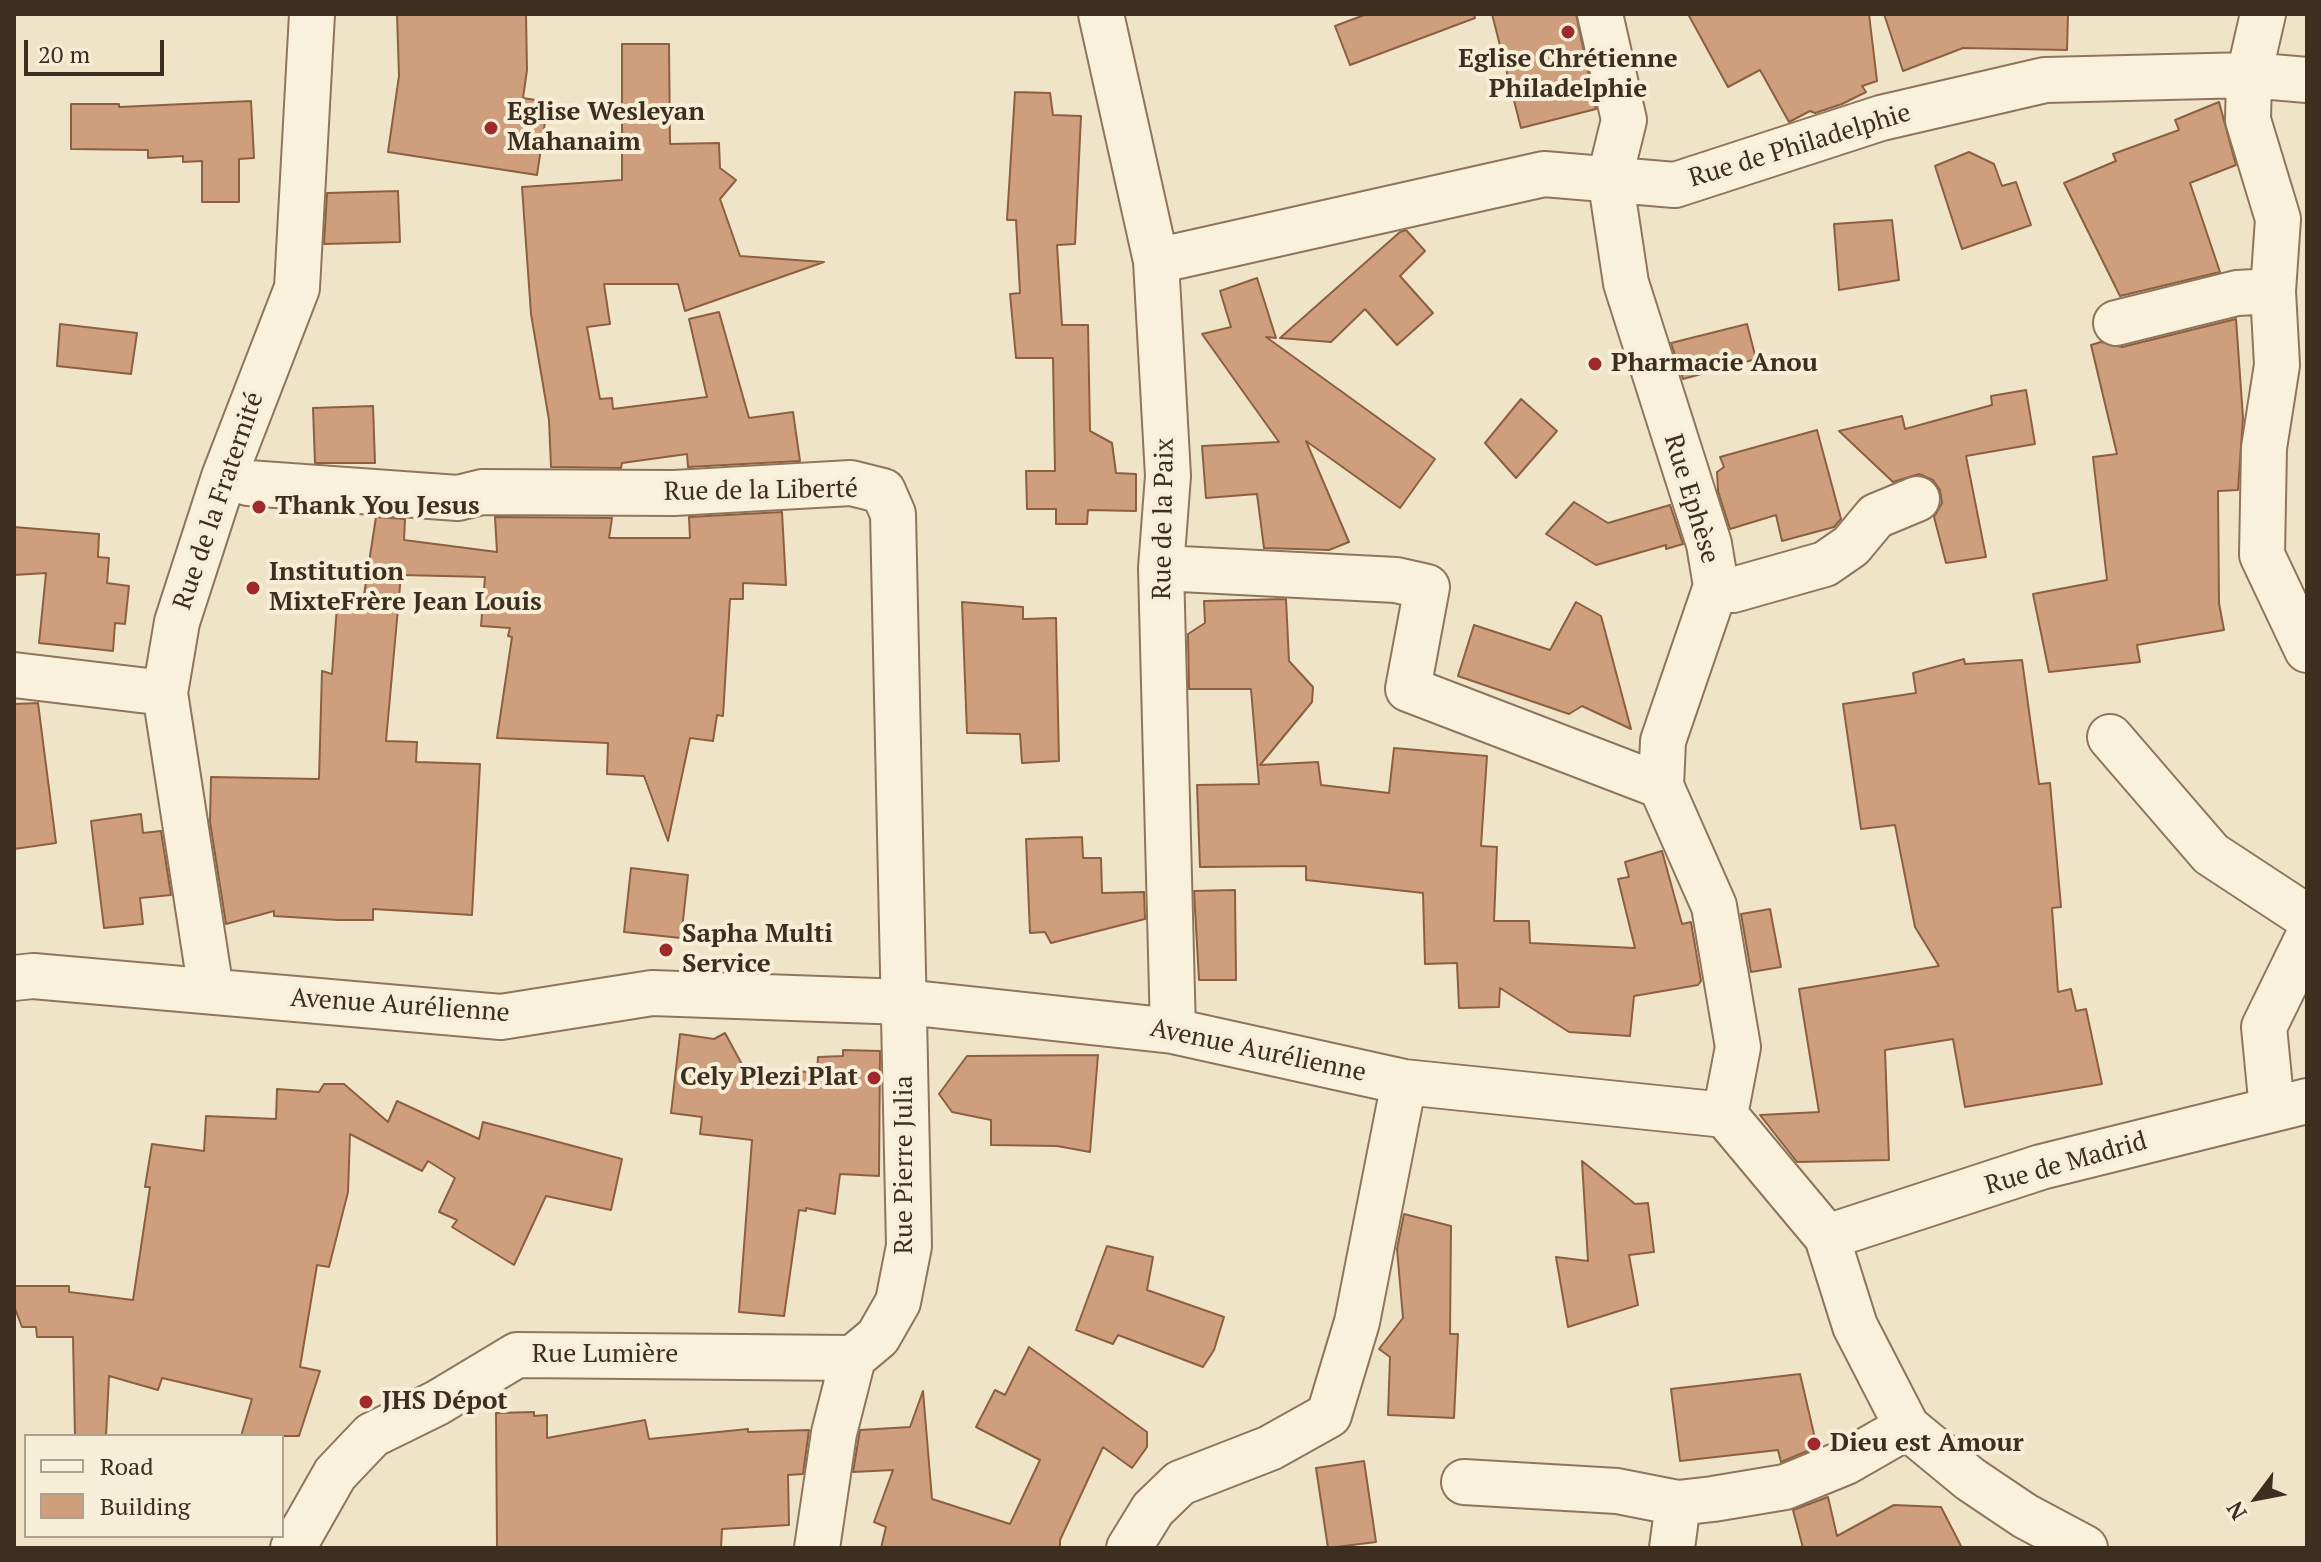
<!DOCTYPE html>
<html>
<head>
<meta charset="utf-8">
<style>
	body { margin:0 }
	#map { position:relative; width:2321px; height:1562px; overflow:hidden; background:#f0e4c8; font-family:"PT Serif",serif }
	canvas { display:block }
	.frame { position:absolute; inset:0; border:16px solid #3d2e20; pointer-events:none }
	.legend { position:absolute; left:24px; top:1434px; width:260px; height:104px; box-sizing:border-box; background:#f7eed8; border:2px solid #ada18e; margin:0; padding:10px 14px; list-style:none; font-size:24px; color:#3d2e20 }
	.legend li { display:flex; align-items:center; gap:16px; height:40px }
	.legend b { width:40px; border:2px solid #ada18e }
	.north { position:absolute; left:2217px; top:1458px; width:80px; height:80px; -webkit-text-stroke:6px #f7eed8; paint-order:stroke; rotate:238deg; font-size:22px; font-weight:700; line-height:32px; text-align:center; color:#3d2e20 }
	.north::after { content:''; display:block; margin:auto; width:28px; height:36px; background:#3d2e20; clip-path:polygon(50% 0,100% 100%,50% 72%,0 100%) }
	.scale { position:absolute; left:24px; top:40px; width:140px; height:36px; box-sizing:border-box; border:4px solid #3d2e20; border-top:0; padding-left:10px; font-size:24px; line-height:28px; white-space:nowrap; color:#3d2e20; -webkit-text-stroke:6px #f7eed8; paint-order:stroke }
</style>
</head>
<body>
<div id="map">
<canvas width="2321" height="1562"></canvas>
<div class="frame"></div>
<ul class="legend">
<li><b style="height:10px;background:#faf1dc"></b>Road</li>
<li><b style="height:22px;background:#cf9f7d"></b>Building</li>
</ul>
<div class="north">N</div>
<div class="scale">20 m</div>
</div>
<script>
const ctx = document.querySelector('canvas').getContext('2d');
ctx.lineJoin = 'round';
function fillPath(path, color) {
  ctx.fillStyle = color;
  ctx.fill(path, 'evenodd');
}
function poly(rows) {
  const path = new Path2D();
  for (const r of rows) {
    path.moveTo(r[0], r[1]);
    for (let i = 2; i < r.length; i += 2) path.lineTo(r[i], r[i + 1]);
  }
  return path;
}
function stroke(path, color, width, dash) {
  ctx.strokeStyle = color;
  ctx.lineWidth = width;
  ctx.lineCap = dash ? 'butt' : 'round';
  ctx.setLineDash(dash || []);
  ctx.stroke(path);
}
function drawText(font, color, halo, rows, align = 'center') {
  ctx.font = font + ' "PT Serif",serif';
  ctx.lineWidth = 8;
  ctx.setLineDash([]);
  ctx.textBaseline = 'middle';
  ctx.strokeStyle = halo;
  ctx.fillStyle = color;
  for (const [text, x, y, turn = 0] of rows) {
    ctx.save();
    ctx.translate(x, y);
    ctx.rotate((+turn || 0) * Math.PI / 180);
    ctx.textAlign = isNaN(turn) ? turn : align;
    if (halo) ctx.strokeText(text, 0, 0);
    ctx.fillText(text, 0, 0);
    ctx.restore();
  }
}
const building = poly([
	[397,14,526,14,527,70,523,98,548,102,537,175,388,152,399,76,397,14],
	[1367,14,1474,14,1475,18,1350,65,1335,26,1367,14],
	[1492,14,1576,14,1596,109,1521,128,1492,14],
	[1688,14,1869,14,1877,81,1862,86,1866,92,1842,104,1815,113,1810,111,1789,122,1760,70,1728,87,1688,14],
	[1884,14,2068,14,2067,50,1963,48,1903,71,1884,14],
	[622,44,669,44,670,144,719,143,720,168,736,180,720,199,740,256,824,262,685,311,678,284,604,284,610,324,587,327,600,399,612,398,613,409,707,397,689,319,719,312,749,418,793,412,800,461,688,467,687,454,622,463,621,468,551,467,549,420,531,314,522,187,622,180,622,44],
	[1015,92,1050,93,1053,115,1081,116,1075,244,1057,245,1062,325,1088,325,1090,431,1112,443,1116,473,1136,474,1136,511,1088,510,1087,524,1056,524,1056,509,1027,509,1026,471,1055,471,1053,358,1016,358,1010,294,1020,293,1016,220,1007,220,1015,92],
	[251,101,254,158,239,159,239,202,202,202,202,161,183,162,183,156,148,158,148,150,71,149,71,104,119,104,119,107,251,101],
	[2219,102,2236,165,2190,183,2220,272,2120,296,2064,183,2116,161,2113,154,2179,130,2175,120,2219,102],
	[1969,152,1994,164,2002,186,2016,182,2031,225,1962,249,1935,166,1969,152],
	[398,191,400,242,324,244,327,193,398,191],
	[1892,220,1899,280,1839,290,1834,224,1892,220],
	[1406,230,1425,251,1400,276,1433,313,1397,345,1365,309,1331,342,1280,338,1400,232,1406,230],
	[1257,278,1276,338,1266,337,1435,459,1400,508,1306,441,1349,542,1329,550,1264,548,1257,494,1206,498,1202,446,1279,442,1202,334,1231,327,1220,291,1257,278],
	[2236,319,2243,418,2238,490,2218,491,2219,603,2224,630,2137,645,2140,662,2049,672,2033,594,2107,580,2093,457,2117,454,2091,345,2101,342,2122,347,2236,319],
	[60,324,137,333,131,374,57,366,60,324],
	[1747,324,1756,359,1683,379,1671,343,1747,324],
	[2026,390,2035,444,1966,456,1986,557,1946,563,1934,517,1942,503,1940,490,1933,480,1919,474,1893,482,1839,431,1902,416,1905,429,1992,405,1991,396,2026,390],
	[1521,399,1557,431,1516,478,1485,443,1521,399],
	[373,406,375,463,315,463,313,408,373,406],
	[1817,430,1841,519,1834,527,1782,541,1776,515,1730,529,1718,491,1717,472,1724,467,1720,457,1817,430],
	[1574,502,1608,523,1670,505,1683,544,1666,549,1666,545,1596,565,1546,534,1574,502],
	[782,512,786,585,743,583,743,599,730,599,723,716,717,715,713,741,690,738,668,841,644,776,607,774,608,743,497,738,512,637,508,636,510,628,481,626,485,577,401,575,386,741,417,742,416,762,480,764,472,915,373,909,373,920,338,920,274,916,274,911,226,924,210,822,211,777,319,779,322,671,332,674,337,606,362,608,376,517,405,519,404,540,497,552,495,517,612,518,609,538,690,538,689,517,782,512],
	[14,527,99,534,98,557,109,558,107,583,129,586,125,624,115,623,113,651,39,643,46,573,14,575,14,527],
	[1286,599,1289,661,1313,687,1312,702,1260,765,1318,762,1321,785,1389,793,1394,748,1487,756,1481,846,1497,847,1494,921,1529,921,1530,943,1635,948,1618,879,1629,877,1625,862,1662,851,1682,924,1691,922,1701,981,1698,985,1634,996,1630,1036,1569,1032,1500,988,1499,1007,1459,1008,1457,963,1425,964,1423,893,1306,880,1306,866,1200,867,1197,785,1259,784,1251,689,1189,689,1188,634,1205,623,1204,601,1286,599],
	[962,602,1023,607,1023,619,1056,618,1059,761,1022,763,1020,734,967,733,962,602],
	[1576,602,1601,616,1631,729,1582,706,1569,714,1458,676,1474,625,1550,650,1576,602],
	[1964,659,1965,664,2022,660,2039,784,2050,783,2061,907,2052,908,2058,992,2071,989,2076,1011,2086,1009,2102,1084,1965,1107,1953,1039,1885,1050,1889,1160,1797,1162,1760,1115,1819,1112,1799,989,1939,966,1915,927,1895,825,1861,829,1843,704,1916,693,1913,673,1964,659],
	[38,703,56,843,14,849,14,704,38,703],
	[141,814,143,833,161,831,171,895,140,898,143,924,104,928,91,821,141,814],
	[1082,837,1083,858,1101,858,1102,893,1144,892,1145,919,1051,943,1045,932,1030,933,1026,839,1082,837],
	[631,868,688,875,681,938,624,932,631,868],
	[1235,890,1236,980,1199,980,1194,891,1235,890],
	[1770,909,1781,967,1751,972,1741,914,1770,909],
	[725,1033,745,1070,817,1072,818,1057,843,1056,843,1050,880,1051,879,1176,840,1174,835,1214,806,1208,806,1211,799,1210,784,1316,739,1312,752,1140,700,1134,702,1117,671,1113,680,1034,714,1039,725,1033],
	[1098,1055,1090,1152,1057,1146,991,1145,991,1120,952,1112,939,1094,967,1056,1098,1055],
	[324,1084,344,1084,388,1122,397,1101,479,1139,483,1122,622,1159,611,1210,546,1196,514,1265,452,1227,457,1220,439,1212,455,1178,428,1161,422,1171,350,1134,348,1192,329,1267,317,1265,300,1367,320,1371,299,1436,241,1436,252,1399,162,1378,158,1390,109,1376,106,1436,75,1436,73,1337,37,1337,36,1327,22,1327,14,1306,14,1286,69,1286,69,1292,133,1300,150,1187,145,1187,152,1144,204,1151,206,1116,276,1119,277,1089,319,1092,324,1084],
	[1582,1161,1635,1204,1648,1203,1654,1252,1629,1255,1638,1305,1568,1327,1556,1257,1588,1261,1582,1161],
	[1404,1214,1451,1226,1450,1334,1458,1334,1454,1418,1388,1415,1390,1357,1379,1349,1403,1318,1397,1249,1404,1214],
	[1107,1246,1153,1257,1147,1290,1224,1317,1214,1350,1203,1367,1118,1335,1113,1344,1076,1330,1107,1246],
	[1029,1347,1147,1432,1147,1447,1132,1468,1103,1447,1060,1540,1060,1548,881,1548,886,1527,874,1522,893,1470,853,1472,860,1430,910,1427,923,1391,932,1499,1010,1524,1040,1460,976,1427,995,1390,1005,1395,1029,1347],
	[1800,1374,1817,1447,1781,1462,1778,1450,1680,1461,1671,1389,1800,1374],
	[534,1412,534,1416,547,1415,547,1438,645,1420,649,1439,748,1429,748,1432,809,1430,803,1474,788,1475,789,1525,722,1529,721,1548,497,1548,496,1413,534,1412],
	[1364,1461,1376,1542,1328,1548,1316,1468,1364,1461],
	[1828,1497,1837,1536,1894,1505,1941,1507,1962,1548,1803,1548,1793,1510,1828,1497]
]);
fillPath(building, '#cf9f7d');
stroke(building, '#8d5f41', 2);
const street = poly([
	[1101,14,1156,261,1168,476,1161,568,1173,1031],
	[1600,14,1624,120,1610,177,1626,283,1709,544,1716,586,1663,741,1661,786,1714,906,1738,1047,1725,1115],
	[2263,14,2249,75,2248,120,2278,219,2273,291,2277,365,2264,448,2262,555,2307,650],
	[1156,261,1544,174,1675,185,1881,118,2045,80,2249,75,2307,80],
	[2116,323,2237,293,2273,291],
	[224,477,248,483,458,498,482,492,674,493,851,483,883,491,893,514,909,1246,898,1302,878,1337,853,1358,834,1433,817,1548],
	[1161,568,1396,580,1427,587,1408,689,1661,786],
	[1716,586,1733,590,1825,564,1851,546,1876,516,1917,499],
	[14,675,165,693],
	[2110,737,2211,854,2307,917],
	[14,978,33,976,501,1017,652,993,905,1002,1173,1031,1404,1082,1725,1115,1827,1237,1855,1326,1907,1427,1970,1479,2025,1516,2085,1548],
	[211,991,165,693,177,622,224,477,297,288,312,14],
	[2272,1109,2264,1027,2307,939],
	[1827,1237,2041,1167,2307,1101],
	[1464,1482,1617,1491,1678,1503,1713,1499,1785,1487,1846,1462,1907,1427],
	[293,1548,335,1474,372,1435,437,1403,517,1355,853,1358],
	[1129,1548,1153,1509,1180,1483,1270,1448,1329,1415,1357,1322,1404,1082],
	[1672,1548,1678,1503]
]);
stroke(street, '#8d765c', 48);
stroke(street, '#faf1dc', 44);
for (const [x, y, r, color] of [
	[1568,32,8,"#9e2a2b"],
	[491,128,8,"#9e2a2b"],
	[1595,364,8,"#9e2a2b"],
	[259,507,8,"#9e2a2b"],
	[253,588,8,"#9e2a2b"],
	[666,950,8,"#9e2a2b"],
	[874,1078,8,"#9e2a2b"],
	[366,1402,8,"#9e2a2b"],
	[1814,1444,8,"#9e2a2b"]
]) {
  const dot = new Path2D();
  dot.arc(x, y, r, 0, 2 * Math.PI);
  ctx.fillStyle = color;
  ctx.fill(dot);
  stroke(dot, '#f7eed8', 3);
}
drawText('bold 26px', '#3d2e20', '#f7eed8', [
	["Eglise Chrétienne",1568,60,"center"],
	["Philadelphie",1568,90,"center"],
	["Eglise Wesleyan",507,113],
	["Mahanaim",507,143],
	["Pharmacie Anou",1611,364],
	["Thank You Jesus",275,507],
	["Institution",269,573],
	["MixteFrère Jean Louis",269,603],
	["Sapha Multi",682,935],
	["Service",682,965],
	["Cely Plezi Plat",858,1078,"right"],
	["JHS Dépot",382,1402],
	["Dieu est Amour",1830,1444]
], 'left');
drawText('26px', '#3d2e20', '#f7eed8', [
	["Rue de Philadelphie",1800,146,-17],
	["Rue de la Liberté",761,491,-1],
	["Rue Ephèse",1691,499,73],
	["Rue de la Fraternité",219,501,-71],
	["Rue de la Paix",1164,519,-89],
	["Avenue Aurélienne",400,1006,4],
	["Avenue Aurélienne",1258,1051,12],
	["Rue de Madrid",2066,1164,-16],
	["Rue Pierre Julia",905,1165,-90],
	["Rue Lumière",605,1355]
]);
</script>
</body>
</html>
